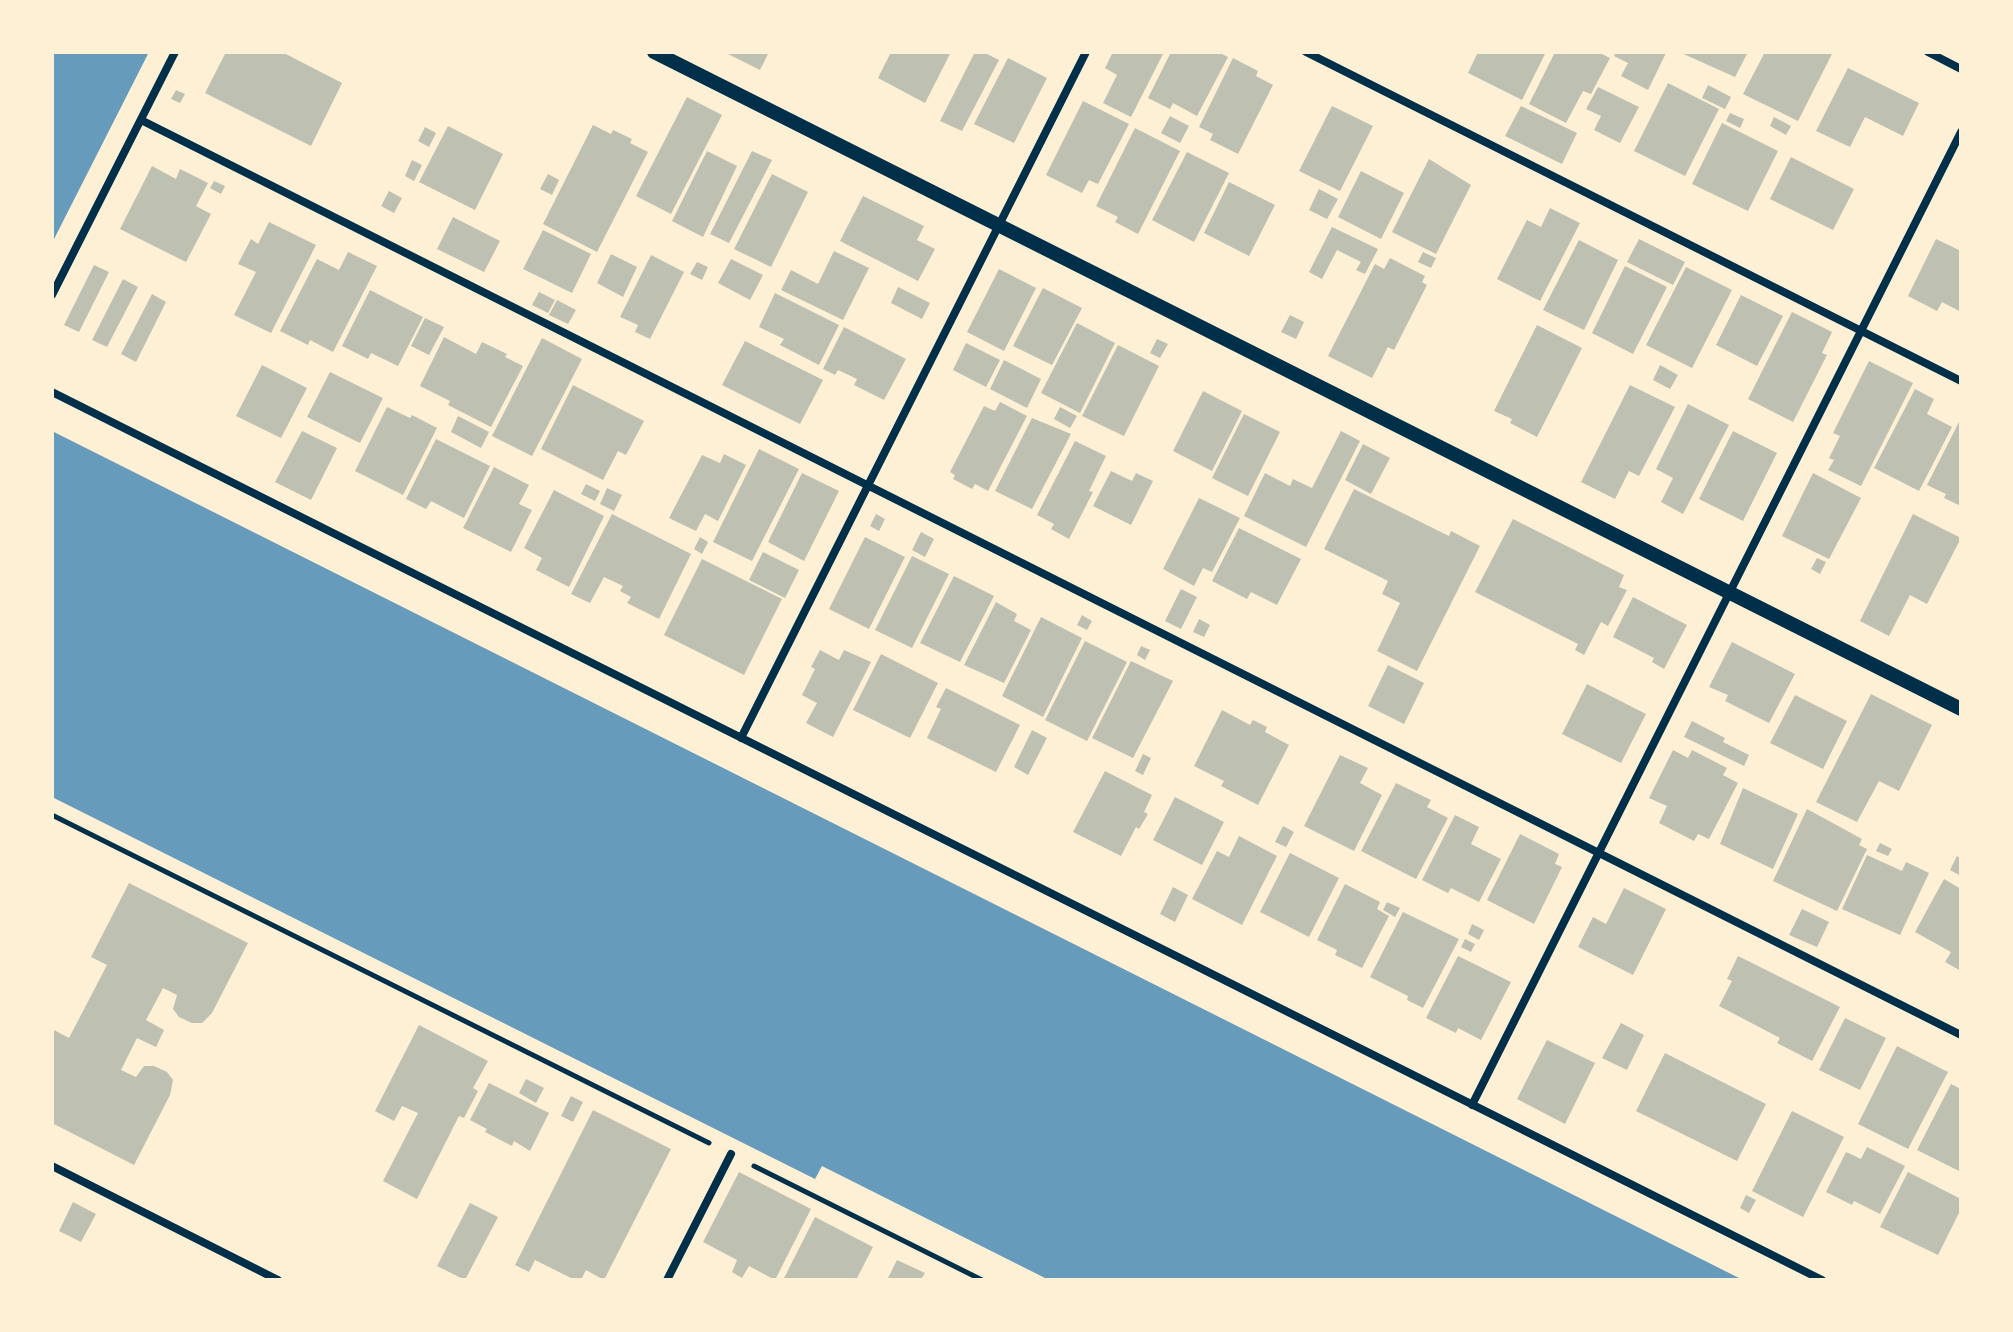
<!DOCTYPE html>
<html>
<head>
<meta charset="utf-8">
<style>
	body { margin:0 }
	#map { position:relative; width:2013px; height:1332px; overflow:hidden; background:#fdf0d5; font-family:Cabin,sans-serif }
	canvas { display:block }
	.frame { position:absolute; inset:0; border:54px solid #fdf0d5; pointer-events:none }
</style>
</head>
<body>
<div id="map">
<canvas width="2013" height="1332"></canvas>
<div class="frame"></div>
</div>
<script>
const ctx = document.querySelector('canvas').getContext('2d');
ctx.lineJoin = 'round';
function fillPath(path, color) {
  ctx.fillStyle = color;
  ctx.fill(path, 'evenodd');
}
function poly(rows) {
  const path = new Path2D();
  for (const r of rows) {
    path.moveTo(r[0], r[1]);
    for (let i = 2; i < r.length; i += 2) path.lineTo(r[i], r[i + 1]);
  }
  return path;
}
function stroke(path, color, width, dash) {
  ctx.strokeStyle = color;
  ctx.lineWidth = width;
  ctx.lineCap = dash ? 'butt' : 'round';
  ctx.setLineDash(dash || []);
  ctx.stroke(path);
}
fillPath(poly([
	[52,52,149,52,52,243],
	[52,431,1743,1280,1049,1280,822,1166,815,1179,52,797]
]), '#669bbc');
fillPath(poly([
	[226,52,282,52,342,83,311,146,205,93],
	[724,52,769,52,760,70],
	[891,52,951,52,925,103,878,78],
	[975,52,983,52,999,60,962,131,940,121],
	[1113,52,1164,52,1131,117,1103,103,1117,75,1105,68],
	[1171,52,1218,52,1228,57,1197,116,1173,103,1170,109,1148,98],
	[1478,52,1546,52,1522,100,1468,73],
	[1555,52,1598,52,1610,58,1591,94,1583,91,1566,123,1529,104],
	[1616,52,1663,52,1666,53,1648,90,1621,76,1628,63,1614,56],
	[1679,52,1748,52,1735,77],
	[1765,52,1833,52,1798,121,1743,94],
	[1008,58,1047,78,1014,143,974,124],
	[1233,58,1258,71,1256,76,1273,85,1238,154,1210,140,1213,134,1199,127],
	[1848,68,1919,103,1903,136,1865,117,1850,147,1816,131],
	[1668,83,1719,109,1685,176,1634,151],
	[1708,85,1731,97,1725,109,1702,98],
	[1598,87,1639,107,1620,143,1594,130,1601,116,1586,109],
	[176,90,185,94,180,103,171,99],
	[687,97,722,115,671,214,636,196],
	[1083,101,1129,124,1098,184,1089,180,1082,193,1046,175],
	[1332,106,1373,126,1340,191,1299,171],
	[1521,106,1577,133,1562,164,1505,136],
	[1730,113,1744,119,1740,128,1726,121],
	[1170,116,1189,126,1180,143,1161,133],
	[1774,117,1791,126,1786,135,1770,126],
	[1722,123,1778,151,1748,211,1692,184],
	[593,125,611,134,613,130,632,139,630,143,648,152,597,252,543,224],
	[448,126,503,154,475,210,419,182],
	[425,127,436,133,429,147,418,141],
	[1135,128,1180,151,1138,234,1115,222,1118,217,1096,206],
	[707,151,737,166,703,237,672,221],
	[752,151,772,160,729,243,710,234],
	[1187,152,1229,173,1194,242,1152,220],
	[1791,157,1854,189,1833,230,1770,199],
	[1429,159,1471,185,1436,254,1392,232],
	[412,160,422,165,414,181,405,176],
	[152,166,176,179,180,169,208,183,196,206,211,214,186,262,120,229],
	[1361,171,1404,193,1381,239,1338,217],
	[548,174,559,180,552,195,540,189],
	[772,174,808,192,771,267,734,249],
	[214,181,225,186,221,194,210,188],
	[1229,182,1275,205,1249,256,1204,233],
	[1319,189,1338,199,1327,219,1309,210],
	[389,191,402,198,394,213,381,206],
	[863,196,924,226,917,240,935,249,918,281,840,241],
	[1550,208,1580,223,1540,301,1497,279,1527,220,1541,227],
	[453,217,500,241,484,272,437,249],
	[269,222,316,245,271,333,234,315,256,272,238,264,251,239,258,244],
	[1332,227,1378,249,1365,274,1356,270,1361,262,1337,250,1322,279,1309,272],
	[543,230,591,254,572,293,523,269],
	[1639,239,1685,262,1673,285,1627,262],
	[1936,239,1961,251,1961,312,1942,302,1937,311,1908,296],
	[1579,240,1618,260,1584,330,1543,310],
	[834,251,869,268,843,320,781,290,791,270,818,284],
	[348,252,377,266,333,352,310,340,308,345,280,331,317,259,339,270],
	[1423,252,1436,258,1431,268,1418,262],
	[611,254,637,267,623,297,597,283],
	[651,255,684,272,650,339,635,332,638,325,620,317],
	[1390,258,1425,276,1422,282,1427,285,1394,350,1388,347,1372,378,1328,356,1375,264,1384,269],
	[731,259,763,275,750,300,718,283],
	[697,262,708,267,702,280,690,274],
	[94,265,109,272,79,332,64,325],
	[1625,266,1667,287,1633,354,1592,333],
	[1686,267,1732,290,1692,368,1646,345],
	[999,269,1036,288,1004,351,967,332],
	[123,279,138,287,107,347,92,340],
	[898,287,930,303,922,319,891,303],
	[1043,288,1082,308,1052,365,1013,346],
	[370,290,423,317,398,366,371,353,368,359,342,346],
	[539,292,555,300,548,313,532,305],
	[775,293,839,325,819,365,780,345,784,339,759,327],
	[152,294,166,302,136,362,121,354],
	[1741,295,1783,316,1757,366,1716,345],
	[557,300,576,310,568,324,549,315],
	[1792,312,1832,332,1822,353,1827,355,1793,422,1748,399],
	[1290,315,1304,322,1296,339,1281,332],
	[425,318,444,327,429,355,411,346],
	[1077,323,1115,343,1080,413,1041,393],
	[1537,325,1582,348,1537,437,1510,423,1512,419,1494,411],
	[844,327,906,359,884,400,854,385,857,379,838,370,835,375,823,369],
	[444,337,476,354,482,342,507,354,505,357,523,366,491,427,448,405,450,401,420,386],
	[542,338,582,359,532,456,492,436],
	[1157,339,1168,344,1160,358,1150,353],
	[745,341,823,380,800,424,722,385],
	[966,343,1000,360,986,387,953,370],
	[1118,345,1159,366,1124,436,1082,416],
	[1004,360,1041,379,1027,408,990,389],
	[1869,361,1913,383,1861,486,1828,470,1834,460,1829,458,1840,436,1833,433],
	[262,365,307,388,281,438,236,416],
	[1660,365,1678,375,1670,389,1653,380],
	[330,372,383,398,360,443,307,417],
	[573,385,644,421,626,455,618,451,603,480,541,449],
	[1630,385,1675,407,1639,476,1629,471,1615,499,1581,482],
	[1915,389,1934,399,1927,414,1952,427,1919,491,1874,468],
	[1203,391,1242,411,1212,471,1173,451],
	[1000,402,1027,416,988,491,975,484,972,489,953,479,955,475,950,472,984,406,995,411],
	[1688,404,1729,425,1683,514,1661,502,1673,478,1656,469],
	[387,407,410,418,412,415,437,428,403,495,355,471],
	[1060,407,1077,416,1070,428,1054,419],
	[1244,414,1280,432,1248,496,1212,478],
	[458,416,489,432,481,448,451,432],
	[1032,418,1071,434,1032,509,995,491],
	[1961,418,1961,506,1944,498,1946,494,1927,485],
	[302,431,337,448,311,500,275,482],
	[1341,431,1360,441,1306,547,1244,516,1265,473,1290,486,1293,479,1312,488],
	[1733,431,1777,453,1743,521,1699,499],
	[436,439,490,466,464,518,431,501,426,509,406,499],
	[1075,441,1106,456,1089,491,1093,492,1069,539,1051,529,1054,524,1037,515],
	[1363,444,1390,458,1371,494,1345,480],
	[759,449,799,469,752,561,713,542],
	[724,454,746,465,718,521,705,514,696,531,669,518,702,455,720,463],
	[494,467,529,485,519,504,532,510,511,552,463,528],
	[1111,471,1132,481,1136,473,1153,481,1131,525,1093,506],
	[802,473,839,491,804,561,768,542],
	[1813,473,1861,498,1829,559,1782,536],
	[586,484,600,491,595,501,581,494],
	[607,488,622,495,614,511,600,504],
	[1354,489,1449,536,1451,531,1480,546,1417,671,1377,651,1400,603,1382,594,1388,581,1324,549],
	[554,490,604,516,569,587,536,570,542,558,524,548],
	[1199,498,1240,518,1212,572,1203,568,1194,586,1163,569],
	[612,514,691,554,659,619,627,603,631,597,620,591,623,586,604,577,590,603,571,594],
	[876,514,885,519,879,531,870,526],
	[1913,514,1961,538,1927,604,1910,595,1889,636,1860,621],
	[1513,519,1624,575,1619,587,1627,590,1608,626,1601,622,1584,655,1575,650,1578,644,1475,592],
	[1239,528,1301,559,1277,605,1251,592,1247,599,1212,581],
	[921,532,934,539,925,557,912,550],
	[700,537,708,542,702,554,694,549],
	[865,537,905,557,869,629,829,609],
	[763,552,799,570,785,598,749,580],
	[912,556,949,574,912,648,875,630],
	[1817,558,1826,562,1820,574,1811,569],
	[702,559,782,599,744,675,664,635],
	[954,576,994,596,960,662,920,643],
	[1181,589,1197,597,1181,629,1165,621],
	[1633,597,1687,625,1664,669,1652,662,1654,658,1613,637],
	[996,602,1017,614,1014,621,1031,630,1004,683,964,665],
	[1082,615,1092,621,1087,630,1077,625],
	[1041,617,1082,638,1043,717,1002,696],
	[1199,619,1210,625,1204,637,1193,632],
	[1085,641,1127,662,1087,741,1045,720],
	[1732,642,1795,674,1769,723,1725,701,1728,695,1709,687],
	[1141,646,1150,650,1145,660,1137,655],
	[820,650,839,660,844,650,871,662,833,737,806,723,817,703,802,695,815,669,811,667],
	[881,654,938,683,910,738,853,710],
	[1131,661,1173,681,1133,758,1092,738],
	[1388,665,1424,683,1404,724,1368,706],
	[1587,684,1646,714,1621,763,1562,734],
	[946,688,1020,725,996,772,927,738,941,709,936,707],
	[1871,694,1932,725,1899,791,1879,781,1857,822,1816,802],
	[1795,695,1847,721,1823,769,1770,743],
	[1222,710,1250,725,1253,720,1267,727,1265,732,1289,745,1258,805,1221,786,1224,781,1194,766],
	[1692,721,1725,738,1723,742,1749,755,1744,766,1684,737],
	[1032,730,1047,738,1028,775,1014,767],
	[1673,750,1688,758,1692,750,1727,768,1723,775,1738,783,1709,839,1698,834,1694,841,1659,823,1667,806,1649,798],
	[1143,754,1151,758,1143,775,1135,771],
	[1340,755,1368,768,1360,783,1382,795,1354,851,1304,826],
	[1105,771,1152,795,1144,812,1148,814,1139,829,1136,827,1121,856,1073,832],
	[1396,783,1431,800,1427,807,1448,818,1416,879,1361,851],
	[1743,788,1798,814,1773,869,1720,844],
	[1175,797,1224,822,1202,865,1153,840],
	[1807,809,1862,839,1859,845,1867,849,1837,911,1773,881],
	[1455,815,1479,827,1471,844,1501,859,1479,902,1451,888,1448,893,1422,880],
	[1283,826,1294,832,1286,847,1275,842],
	[1520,834,1559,854,1555,864,1562,867,1534,924,1487,900],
	[1239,836,1277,856,1242,925,1192,899,1217,851,1229,857],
	[1880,843,1892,849,1888,856,1876,851],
	[1290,853,1339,878,1309,937,1260,912],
	[1867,855,1902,871,1906,862,1929,873,1900,935,1842,909],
	[1957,856,1961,859,1961,876,1950,870],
	[1944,879,1961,889,1961,971,1945,962,1951,952,1915,932],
	[129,883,248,943,212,1013,202,1023,192,1023,179,1017,173,1009,177,995,163,988,146,1020,164,1030,156,1047,137,1038,121,1070,136,1077,144,1066,154,1066,167,1072,173,1080,170,1095,134,1165,52,1123,52,1033,54,1030,69,1038,107,965,91,957],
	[1345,884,1380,902,1377,909,1389,916,1362,968,1335,955,1337,950,1317,940],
	[1173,887,1188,895,1175,922,1160,914],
	[1624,888,1666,909,1633,975,1578,947,1593,917,1606,924],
	[1387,902,1400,908,1395,917,1383,910],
	[1802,909,1829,922,1817,947,1789,935],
	[1403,912,1459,939,1423,1008,1407,1000,1408,996,1370,977],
	[1472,924,1484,930,1479,940,1468,934],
	[1465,939,1475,944,1471,952,1461,947],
	[1458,956,1511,982,1481,1040,1458,1028,1456,1033,1426,1018],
	[1738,956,1840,1007,1812,1061,1777,1043,1780,1038,1719,1006,1732,981,1727,979],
	[1845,1018,1886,1038,1860,1090,1819,1070],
	[1621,1023,1644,1035,1627,1070,1602,1058],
	[419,1025,488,1061,473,1088,478,1091,464,1118,459,1116,417,1199,383,1181,418,1113,402,1106,394,1121,375,1111],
	[1547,1040,1595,1063,1565,1124,1517,1099],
	[1897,1046,1948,1072,1908,1149,1858,1124],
	[1665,1053,1766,1104,1737,1161,1636,1111],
	[526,1079,544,1088,536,1103,519,1093],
	[489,1083,549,1113,530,1151,514,1141,512,1146,485,1132,487,1129,470,1120],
	[1951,1084,1961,1089,1961,1172,1917,1150],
	[571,1096,583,1102,573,1122,561,1116],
	[593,1110,671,1149,604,1280,586,1270,581,1280,575,1280,535,1260,529,1272,515,1265],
	[1792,1111,1844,1137,1803,1217,1752,1191],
	[1867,1147,1905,1166,1880,1214,1854,1201,1852,1205,1826,1192,1846,1152,1861,1159],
	[739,1172,811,1209,775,1280,749,1266,742,1278,732,1272,737,1260,703,1242],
	[1908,1172,1961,1199,1961,1209,1938,1255,1880,1227],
	[1746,1195,1756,1200,1749,1213,1740,1208],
	[73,1202,96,1214,81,1242,59,1231],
	[470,1203,498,1217,465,1280,437,1266],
	[815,1217,873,1247,856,1280,783,1280],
	[897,1260,925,1273,921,1280,887,1280]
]), '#bec0b2');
stroke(poly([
	[52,815,709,1143],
	[754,1166,982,1280]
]), '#003049', 5);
stroke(poly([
	[1306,52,1961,381],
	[1928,52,1961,69],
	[141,120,1961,1035],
	[52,295,175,52],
	[52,392,1822,1280],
	[741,738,1086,52],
	[1472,1105,1961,132],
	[52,1166,278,1280],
	[667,1280,731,1154]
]), '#003049', 8);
stroke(poly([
	[654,52,1961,709]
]), '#003049', 14);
</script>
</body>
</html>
